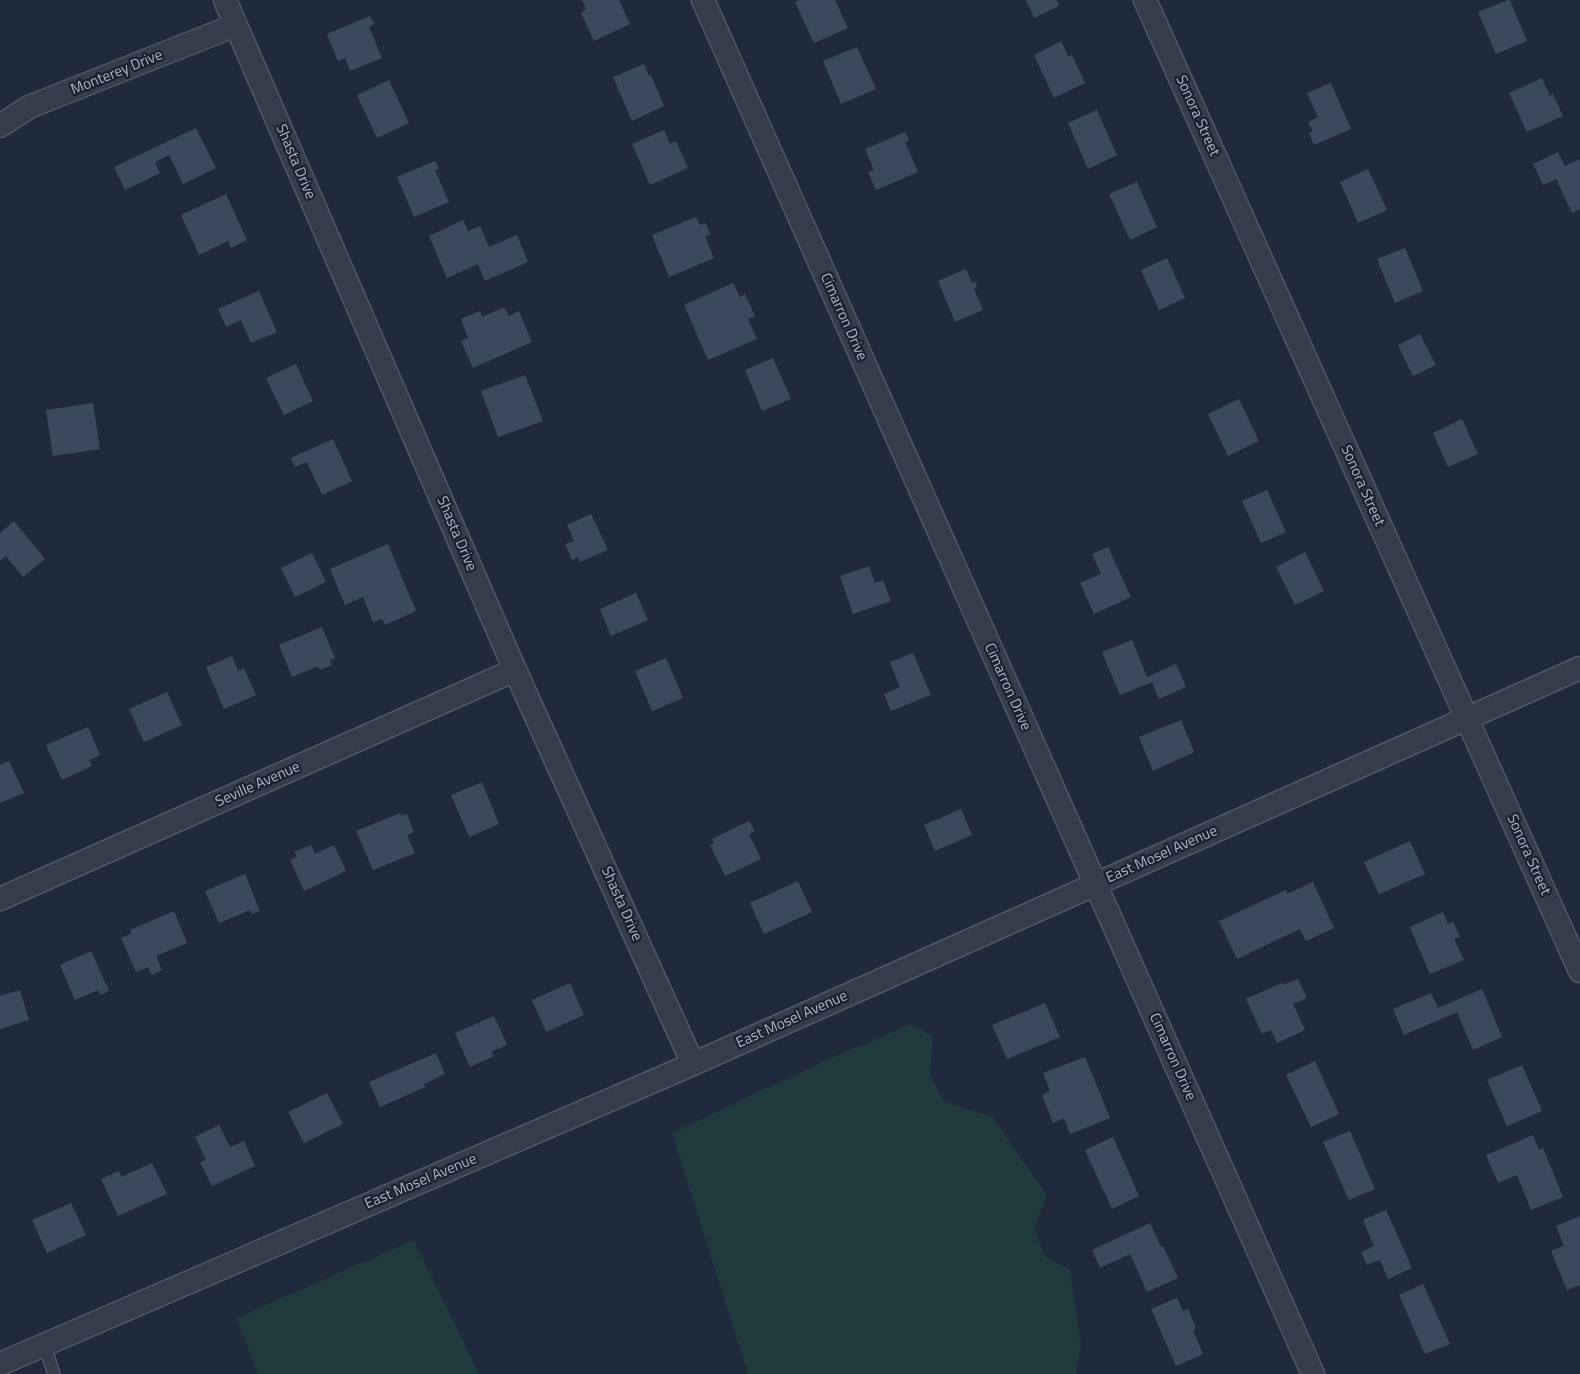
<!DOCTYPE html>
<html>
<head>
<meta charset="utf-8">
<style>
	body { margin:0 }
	canvas { display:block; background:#1f2b3d }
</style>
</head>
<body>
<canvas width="1580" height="1374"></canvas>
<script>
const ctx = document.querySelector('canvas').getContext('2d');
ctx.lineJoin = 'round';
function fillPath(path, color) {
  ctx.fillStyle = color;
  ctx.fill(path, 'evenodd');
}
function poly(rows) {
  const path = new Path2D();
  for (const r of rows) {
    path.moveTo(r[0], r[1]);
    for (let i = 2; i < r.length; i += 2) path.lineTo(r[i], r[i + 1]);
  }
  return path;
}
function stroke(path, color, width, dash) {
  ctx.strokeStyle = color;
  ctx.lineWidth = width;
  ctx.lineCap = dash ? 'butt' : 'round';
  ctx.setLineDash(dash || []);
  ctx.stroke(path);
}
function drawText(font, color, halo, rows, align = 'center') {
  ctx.font = font + ' "Titillium Web",sans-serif';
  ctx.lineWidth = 4.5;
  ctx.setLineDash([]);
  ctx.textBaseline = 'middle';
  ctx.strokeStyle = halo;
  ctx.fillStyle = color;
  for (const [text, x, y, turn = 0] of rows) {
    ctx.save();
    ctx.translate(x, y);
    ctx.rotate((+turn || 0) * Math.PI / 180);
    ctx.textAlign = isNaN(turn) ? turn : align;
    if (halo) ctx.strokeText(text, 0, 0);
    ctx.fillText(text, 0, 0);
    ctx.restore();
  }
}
fillPath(poly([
	[912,1024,933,1037,930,1075,944,1102,993,1117,1023,1162,1047,1194,1034,1230,1045,1257,1070,1270,1081,1345,1076,1371,1077,1374,748,1374,672,1133,824,1061],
	[414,1240,479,1374,258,1374,236,1318]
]), '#213a3d');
fillPath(poly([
	[582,0,619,0,630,24,594,41,581,13,586,9],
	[799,0,835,0,848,28,814,43,795,2],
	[1026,0,1057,0,1059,6,1034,18],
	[1508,0,1510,0,1527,41,1496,54,1478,12],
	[370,16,374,24,369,27,382,58,350,71,345,58,338,61,327,34],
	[1061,41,1068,56,1072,55,1085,83,1054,98,1034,55],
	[857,47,876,89,841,104,823,61],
	[644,64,649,76,651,75,664,106,632,121,613,77],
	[1542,78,1550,96,1553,94,1563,116,1527,132,1509,93],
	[389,80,409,123,377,138,357,95],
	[1331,83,1351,129,1314,145,1309,133,1313,131,1308,122,1318,117,1307,93],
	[1097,110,1117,155,1088,169,1068,123],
	[196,128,216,168,183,184,169,155,155,162,160,173,125,190,114,167],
	[664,130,670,144,676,141,688,168,650,185,632,144],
	[905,132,909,140,905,142,918,172,876,190,868,172,874,170,865,149],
	[1558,152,1565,166,1580,159,1580,209,1572,213,1556,179,1543,185,1533,164],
	[435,161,439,169,435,170,449,202,414,217,397,177],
	[1368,169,1387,210,1358,223,1340,182],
	[1137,182,1157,227,1130,240,1109,194],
	[226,194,247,240,231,248,228,241,199,255,181,215],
	[696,217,700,225,706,223,710,234,705,237,714,258,669,277,652,235],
	[463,220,468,231,480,226,489,247,517,235,528,262,485,281,478,264,447,278,429,236],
	[1405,248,1423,291,1395,303,1377,259],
	[1167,258,1185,298,1159,310,1141,270],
	[966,269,972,283,975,281,977,287,974,289,983,310,955,322,938,281],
	[733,283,740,297,745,294,755,316,748,319,757,339,708,360,684,305],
	[259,291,277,332,251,343,241,320,226,327,218,309],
	[504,307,509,316,519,311,532,342,473,368,461,341,468,338,461,319,480,311,482,317],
	[1420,334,1436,365,1413,376,1398,345],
	[773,358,791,399,762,411,745,370],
	[296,364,313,401,284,415,266,378],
	[525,375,543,421,498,437,481,391],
	[1239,399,1259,441,1228,456,1208,414],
	[93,403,100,449,53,456,46,410],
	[1462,419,1478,454,1448,467,1433,433],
	[333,439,352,481,322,495,307,462,295,467,291,458],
	[1267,490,1286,532,1261,543,1242,501],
	[591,514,608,550,580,562,578,557,572,560,565,544,574,541,567,525],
	[14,521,45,559,23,577,6,556,0,561,0,533],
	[388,544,416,611,385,625,382,619,373,622,363,597,345,605,330,569],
	[1108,547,1131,597,1094,614,1080,583,1101,574,1092,554],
	[1305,552,1324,591,1295,605,1276,567],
	[312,553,326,582,295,597,281,568],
	[869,566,875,583,883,580,891,601,853,614,840,576],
	[636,593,648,620,611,636,600,609],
	[322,627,335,658,330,660,332,665,320,670,318,666,292,677,279,645],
	[1132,640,1147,677,1176,664,1186,687,1159,699,1152,682,1120,695,1102,652],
	[913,653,931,695,891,711,884,694,900,687,890,662],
	[232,656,238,671,244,668,256,695,224,709,206,667],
	[666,658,683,698,652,711,635,671],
	[167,692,182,725,144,742,129,709],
	[1181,720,1194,752,1153,771,1139,737],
	[88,727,100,755,89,760,92,766,62,780,46,745],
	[9,761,24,793,0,803,0,765],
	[482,782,499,824,469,837,451,795],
	[961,809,972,835,935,851,924,825],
	[400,813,401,816,407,814,414,832,407,835,415,853,373,870,356,831],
	[749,821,755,831,749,834,761,859,725,876,710,845,714,844,712,839],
	[1410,841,1425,874,1379,894,1364,862],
	[311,845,315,854,334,845,346,871,304,891,290,860,297,857,294,852],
	[245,874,260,911,252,914,250,910,219,923,205,891],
	[798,881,812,912,764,934,750,903],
	[1313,882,1334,928,1306,941,1300,929,1237,959,1219,921,1286,890,1287,894],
	[174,911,187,943,156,956,162,970,152,975,148,967,136,972,121,938,132,933,130,930],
	[1443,912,1448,924,1453,922,1460,937,1454,939,1464,960,1430,974,1410,927],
	[91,951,109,991,100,995,98,990,75,1000,60,965],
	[1298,979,1307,998,1293,1004,1305,1030,1277,1043,1271,1030,1262,1034,1246,999,1282,983,1283,985],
	[570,983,584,1015,546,1032,532,1000],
	[1482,989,1502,1037,1473,1050,1457,1012,1404,1035,1393,1009,1431,993,1438,1008],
	[20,990,29,1020,0,1029,0,996],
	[1045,1003,1060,1037,1007,1059,992,1025],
	[494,1016,507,1045,491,1052,494,1056,470,1067,455,1033],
	[436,1053,445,1074,424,1084,425,1087,380,1107,369,1082],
	[1085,1057,1110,1118,1070,1134,1064,1118,1053,1123,1042,1095,1050,1091,1043,1073],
	[1315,1061,1339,1114,1311,1127,1286,1075],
	[1522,1065,1542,1111,1507,1126,1487,1080],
	[327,1093,343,1124,304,1143,288,1112],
	[219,1125,230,1147,244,1141,255,1166,212,1186,200,1162,206,1160,195,1137],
	[1350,1131,1375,1189,1349,1200,1323,1142],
	[1533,1135,1539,1150,1543,1148,1563,1197,1531,1210,1517,1175,1498,1183,1486,1155],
	[1113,1137,1139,1196,1112,1209,1085,1150],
	[152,1163,167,1194,118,1216,101,1179,119,1171,121,1177],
	[71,1203,86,1235,47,1253,32,1220],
	[1386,1210,1412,1268,1388,1279,1380,1260,1367,1265,1361,1252,1374,1246,1363,1220],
	[1580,1216,1580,1285,1567,1290,1551,1251,1564,1246,1556,1226],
	[1150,1223,1161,1247,1163,1246,1178,1278,1147,1292,1130,1254,1100,1268,1092,1250],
	[1423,1284,1450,1344,1425,1354,1399,1295],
	[1177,1298,1183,1311,1188,1309,1196,1328,1193,1330,1203,1354,1176,1366,1151,1309]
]), '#3b495d');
const service = poly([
	[44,1344,54,1374]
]);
const minor = poly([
	[225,0,515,670,693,1064],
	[703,0,1313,1374],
	[1145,0,1580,971],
	[0,126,29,107,236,25],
	[0,899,515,670],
	[0,1364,693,1064,1580,668]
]);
stroke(service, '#4e5867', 14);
stroke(minor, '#4e5867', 25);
stroke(service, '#333d4c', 11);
stroke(minor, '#333d4c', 22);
drawText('15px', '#aeb8c9', '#192231', [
	["Monterey Drive",117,73,-22],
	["Sonora Street",1197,116,66],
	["Shasta Drive",295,162,67],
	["Cimarron Drive",843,317,66],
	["Sonora Street",1362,486,66],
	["Shasta Drive",456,534,67],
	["Cimarron Drive",1007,687,66],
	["Seville Avenue",258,785,-24],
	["East Mosel Avenue",1162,855,-24],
	["Sonora Street",1528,855,66],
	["Shasta Drive",621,904,66],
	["East Mosel Avenue",792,1020,-24],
	["Cimarron Drive",1172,1057,66],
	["East Mosel Avenue",421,1182,-23]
]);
</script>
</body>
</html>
